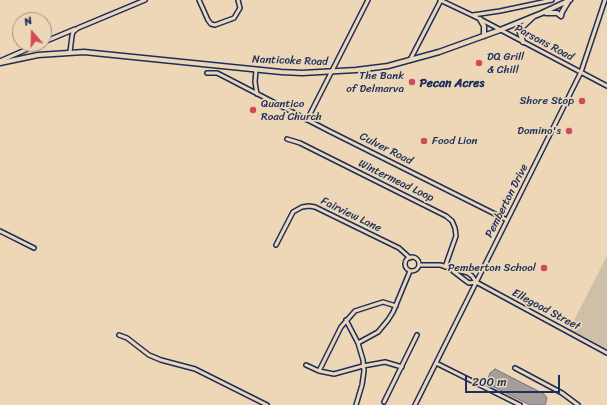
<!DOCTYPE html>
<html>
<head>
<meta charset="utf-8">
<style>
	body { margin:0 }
	#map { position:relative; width:607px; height:405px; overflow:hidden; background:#edd7b6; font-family:Sriracha,sans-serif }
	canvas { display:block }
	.north { position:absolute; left:12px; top:12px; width:40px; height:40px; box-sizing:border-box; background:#edd7b6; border:1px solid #999493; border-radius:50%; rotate:340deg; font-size:11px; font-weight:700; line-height:16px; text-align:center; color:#1b2f5e }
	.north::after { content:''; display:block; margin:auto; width:14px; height:18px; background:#d1495b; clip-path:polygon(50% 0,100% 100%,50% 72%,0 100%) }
	.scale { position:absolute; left:465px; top:375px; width:95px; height:18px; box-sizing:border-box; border:2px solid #1b2f5e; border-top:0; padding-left:5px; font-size:12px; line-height:14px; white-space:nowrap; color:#1b2f5e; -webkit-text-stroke:3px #edd7b6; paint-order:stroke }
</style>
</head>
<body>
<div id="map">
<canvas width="607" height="405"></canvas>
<div class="north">N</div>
<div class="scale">200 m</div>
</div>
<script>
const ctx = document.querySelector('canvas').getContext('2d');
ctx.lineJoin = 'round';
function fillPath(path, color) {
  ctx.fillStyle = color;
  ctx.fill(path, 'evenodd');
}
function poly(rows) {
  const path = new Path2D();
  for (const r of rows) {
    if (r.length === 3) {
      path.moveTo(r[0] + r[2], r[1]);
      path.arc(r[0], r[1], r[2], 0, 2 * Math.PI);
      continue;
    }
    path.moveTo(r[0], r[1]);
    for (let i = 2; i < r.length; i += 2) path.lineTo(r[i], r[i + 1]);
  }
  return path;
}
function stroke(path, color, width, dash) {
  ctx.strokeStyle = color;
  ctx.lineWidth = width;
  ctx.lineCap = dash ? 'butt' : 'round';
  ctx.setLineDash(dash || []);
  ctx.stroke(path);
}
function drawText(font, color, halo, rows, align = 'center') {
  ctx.font = font + ' Sriracha,sans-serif';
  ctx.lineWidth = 3.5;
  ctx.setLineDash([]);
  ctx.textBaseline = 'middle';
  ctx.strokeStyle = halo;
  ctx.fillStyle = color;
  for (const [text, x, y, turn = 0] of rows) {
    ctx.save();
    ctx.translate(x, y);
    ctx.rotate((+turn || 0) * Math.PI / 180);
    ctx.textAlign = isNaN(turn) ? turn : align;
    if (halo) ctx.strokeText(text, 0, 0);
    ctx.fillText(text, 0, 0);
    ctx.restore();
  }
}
fillPath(poly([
	[607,256,607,350,569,330]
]), '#cfbfa9');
const water = poly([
	[495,369,544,394,547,398,545,405,530,405,492,386,489,382,484,381,488,379,490,373,495,369]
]);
fillPath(water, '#a59e98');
stroke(water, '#6e7281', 1);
const minor = poly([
	[199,0,208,20,211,24,215,25,234,18,240,8,238,0],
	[440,0,480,19,607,86],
	[473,15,500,11,552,0],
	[44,42,75,29],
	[70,52,72,36,73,32,78,28,145,0],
	[410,60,441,0],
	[0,61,39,44],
	[256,70,255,82,257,94],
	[207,73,217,73,225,77,329,131,507,220],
	[307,120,368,0],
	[287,139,300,143,446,216,452,221,455,228,456,236,445,267],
	[0,231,34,248],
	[276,245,293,212,302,207,309,206,315,207,399,248,410,258],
	[412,264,7],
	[419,265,440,265,468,273,472,276,476,282,607,353],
	[453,271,466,281,469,283,476,282],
	[346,320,358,343,363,360,364,371,362,385,356,405],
	[119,335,127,338,149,355,161,360,195,369,267,405],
	[358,343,378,332,388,320,393,312,410,271],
	[436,363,520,405],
	[306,365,319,371,334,374,363,366,385,362,402,367],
	[515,368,562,393,578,405],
	[319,371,341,327,355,311,383,302,396,306],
	[384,402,417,335],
	[415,405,581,72,605,0]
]);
const major = poly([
	[546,13,557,13,561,16,562,12,568,2],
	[480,19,484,26,484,36],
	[523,42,519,30,533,17],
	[0,63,38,55,84,52,281,72,302,73,356,70,388,66,439,52,500,30,542,13,570,0]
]);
stroke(minor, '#1b2f5e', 6);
stroke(major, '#1b2f5e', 7);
stroke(minor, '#edd7b6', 3);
stroke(major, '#edd7b6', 4);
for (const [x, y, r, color] of [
	[479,63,4,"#d1495b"],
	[412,82,4,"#d1495b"],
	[582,101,4,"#d1495b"],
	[253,110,4,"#d1495b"],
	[569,131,4,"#d1495b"],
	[424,141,4,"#d1495b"],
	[544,268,4,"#d1495b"]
]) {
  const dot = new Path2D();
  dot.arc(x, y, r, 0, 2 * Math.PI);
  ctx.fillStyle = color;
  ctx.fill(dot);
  stroke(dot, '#edd7b6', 1.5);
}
drawText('11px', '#1b2f5e', '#edd7b6', [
	["Parsons Road",544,43,28],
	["Nanticoke Road",290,61,2],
	["Culver Road",386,149,27],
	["Wintermead Loop",396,181,26],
	["Pemberton Drive",507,201,-63],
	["Fairview Lane",351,215,26],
	["Ellegood Street",546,310,28]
]);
drawText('11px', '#1b2f5e', '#edd7b6', [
	["DQ Grill",487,57,"left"],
	["& Chill",487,70,"left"],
	["The Bank",404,76],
	["of Delmarva",404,89],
	["Shore Stop",574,101],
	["Quantico",261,104,"left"],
	["Road Church",261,117,"left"],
	["Domino's",561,131],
	["Food Lion",432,141,"left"],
	["Pemberton School",536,268]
], 'right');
drawText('bold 12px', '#1b2f5e', '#edd7b6', [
	["Pecan Acres",452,84]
]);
</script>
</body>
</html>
